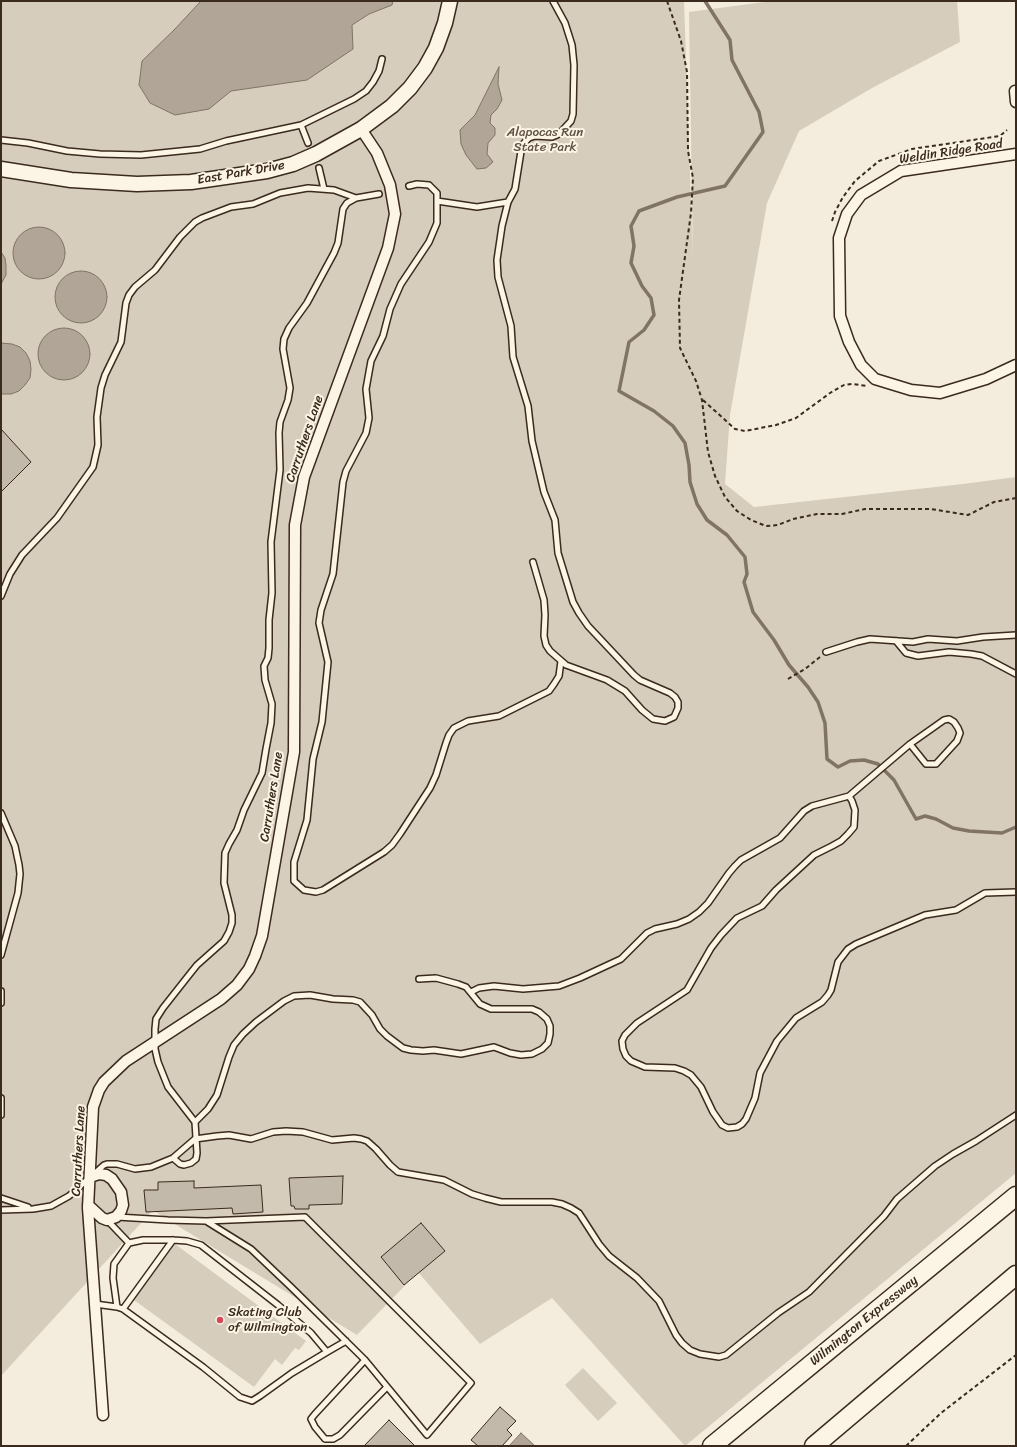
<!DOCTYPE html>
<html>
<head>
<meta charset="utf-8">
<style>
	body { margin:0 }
	#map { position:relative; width:1017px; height:1447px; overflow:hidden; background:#f4eddd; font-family:Sriracha,sans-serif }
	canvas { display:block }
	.frame { position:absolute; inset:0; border:2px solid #3b2a1e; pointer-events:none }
</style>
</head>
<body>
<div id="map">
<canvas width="1017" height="1447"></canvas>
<div class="frame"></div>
</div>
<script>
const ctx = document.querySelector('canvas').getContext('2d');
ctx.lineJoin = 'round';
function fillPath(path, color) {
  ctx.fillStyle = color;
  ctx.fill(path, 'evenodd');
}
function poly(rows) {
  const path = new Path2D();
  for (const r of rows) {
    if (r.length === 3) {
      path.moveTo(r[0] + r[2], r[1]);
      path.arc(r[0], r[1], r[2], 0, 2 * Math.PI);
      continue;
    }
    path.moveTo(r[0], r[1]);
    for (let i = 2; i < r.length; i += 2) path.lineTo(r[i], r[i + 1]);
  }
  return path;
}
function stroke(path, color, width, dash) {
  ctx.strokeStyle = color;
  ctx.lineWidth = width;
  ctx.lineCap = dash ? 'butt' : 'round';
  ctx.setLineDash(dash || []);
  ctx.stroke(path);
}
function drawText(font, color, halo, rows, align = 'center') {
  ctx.font = font + ' Sriracha,sans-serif';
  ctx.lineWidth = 4;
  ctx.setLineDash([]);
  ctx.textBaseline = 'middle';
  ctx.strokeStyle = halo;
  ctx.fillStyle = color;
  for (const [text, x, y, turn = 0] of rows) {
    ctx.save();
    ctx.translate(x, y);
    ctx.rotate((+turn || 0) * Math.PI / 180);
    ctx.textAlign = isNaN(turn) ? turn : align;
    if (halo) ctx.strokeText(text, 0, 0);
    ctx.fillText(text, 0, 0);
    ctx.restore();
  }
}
fillPath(poly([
	[1,1,684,1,693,259,689,12,772,1,957,1,960,42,872,88,799,131,767,203,730,415,725,484,754,507,963,484,1016,477,1016,1173,685,1446,552,1298,480,1344,418,1272,357,1335,168,1220,153,1210,1,1376],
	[175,1244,306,1341,299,1350,295,1348,282,1365,275,1359,254,1387,134,1300],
	[583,1368,617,1403,598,1421,565,1385]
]), '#d6cdbd');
const water = poly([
	[201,1,393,1,392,5,369,14,352,25,353,49,307,80,231,91,209,109,175,115,150,103,139,85,142,61,174,30,201,1],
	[499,67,498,84,502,100,497,109,491,115,490,123,495,128,495,135,488,143,487,154,493,162,486,168,477,169,466,155,461,144,460,130,475,115,499,67],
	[39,253,26],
	[1,252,5,258,6,266,6,275,1,284,1,252],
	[81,297,26],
	[64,354,26],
	[1,343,12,344,20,347,26,353,30,361,31,369,30,378,25,385,19,391,11,394,1,394,1,343],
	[521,1433,535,1446,509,1446,521,1433]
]);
fillPath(water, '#b0a596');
stroke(water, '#817466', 1);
stroke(poly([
	[705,1,730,40,732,60,759,112,763,132,725,186,677,197,639,211,631,226,634,246,631,263,642,286,651,298,654,315,644,330,629,342,619,391,654,411,673,426,685,443,689,465,690,482,697,504,707,520,727,535,745,557,747,574,744,582,753,612,774,640,789,665,808,687,818,702,825,723,827,759,838,767,850,761,864,760,878,764,894,780,916,819,925,816,936,819,953,828,969,831,1002,833,1016,827]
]), '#817466', 3.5);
const building = poly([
	[1,429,31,462,1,492,1,429],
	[343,1176,342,1204,309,1205,309,1209,295,1209,294,1206,291,1206,289,1178,343,1176],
	[194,1181,194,1188,261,1185,263,1212,233,1214,232,1208,146,1212,144,1190,158,1190,158,1182,194,1181],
	[421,1223,445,1251,404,1285,381,1257,421,1223],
	[500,1407,516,1421,507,1430,512,1435,502,1446,478,1446,471,1440,500,1407],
	[389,1420,415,1446,364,1446,389,1420]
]);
fillPath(building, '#c3b9aa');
stroke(building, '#3b2a1e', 1);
const lane = poly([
	[301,125,308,143],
	[1,140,28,143,67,151,100,154,141,155,200,149,226,141,301,125,354,99,366,91,373,82,379,71,382,59],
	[319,168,324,189],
	[409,186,417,184,429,185,437,193,437,223,429,242,401,284,390,309,383,336,371,361,366,389,369,418,366,433,346,471,343,482,333,574,321,610,319,623,328,662,322,722,313,759,307,820,294,862,294,881,304,890,316,892,323,890,384,852,392,845,400,834,430,788,436,775,446,743,449,735,454,728,468,721,499,716,549,691,554,684,559,676,561,661],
	[437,201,477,207,508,202],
	[533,562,544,600,545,615,544,636,546,645,550,651,566,665,607,680,625,691,642,710,653,719,665,721,674,717,678,708,678,702,675,697,670,693,640,680,634,675,588,626,579,613,573,602,558,553,555,520,544,492,532,441,528,406,513,357,511,326,498,277,497,260,502,226,508,202,515,189,522,145,529,138,535,136,552,137,559,134,571,121,573,114,574,65,572,45,565,23,553,1],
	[1,596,10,574,22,555,57,518,93,467,98,445,97,417,101,388,105,375,121,342,126,303,129,295,135,287,155,270,180,237,195,222,202,218,231,207,253,204,280,193,308,188,334,190,356,198],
	[896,641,906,653,918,656,949,652,971,654,982,656,1016,674],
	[826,652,857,642,870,639,913,642,928,639,957,641,983,637,1016,635],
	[849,796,852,801,855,810,854,827,848,834,841,841,832,846,814,855,776,890,762,906,737,918,721,935,711,948,687,990,637,1023,625,1035,622,1041,623,1049,626,1056,631,1061,645,1067,675,1068,684,1071,691,1075,701,1087,713,1112,722,1125,728,1128,737,1127,742,1124,746,1119,755,1098,760,1073,777,1041,796,1018,822,1002,828,995,831,990,838,962,848,949,856,944,925,915,956,910,985,893,1016,892],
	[1,813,15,846,19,865,20,874,18,893,1,955],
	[1,991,1,1003],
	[471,992,479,988,494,986,523,989,559,986,580,978,621,959,647,933,655,929,677,924,689,919,699,912,708,903,729,873,735,866,741,860,780,838,804,811,812,806,849,796,910,744,944,720,949,719,954,722,958,728,960,733,957,741,936,764,926,764,910,744],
	[1,1098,1,1115],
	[195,1122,208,1109,217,1095,229,1057,234,1045,243,1034,256,1022,284,1001,294,996,310,995,333,999,353,1000,360,1002,372,1015,380,1029,387,1036,403,1048,411,1050,423,1051,434,1050,461,1054,494,1047,510,1053,521,1055,532,1054,542,1049,548,1043,550,1034,550,1026,547,1019,539,1012,532,1009,491,1009,480,1004,466,987,458,984,436,978,419,979],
	[173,1158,180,1164,184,1165,191,1163,196,1159,197,1153,195,1122,168,1087,158,1062,155,1049,155,1029,156,1019,163,1008,189,975,197,965,224,941,229,932,232,923,232,915,224,883,225,853,229,844,237,830,244,810,262,773,266,749,271,723,272,704,265,680,264,666,268,658,269,648,269,620,272,593,271,542,280,470,279,433,280,422,288,400,290,388,283,349,284,339,289,328,307,303,334,253,338,243,343,209,347,203,356,198,379,194],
	[94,1174,104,1165,107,1164,117,1164,135,1169,151,1167,173,1158,195,1139,217,1136,229,1135,251,1139,273,1132,286,1131,303,1132,332,1140,354,1138,361,1139,367,1141,376,1149,390,1165,398,1172,444,1180,472,1194,485,1198,501,1202,552,1202,562,1204,571,1208,579,1213,599,1244,609,1256,637,1278,659,1301,676,1335,682,1343,690,1350,700,1354,719,1357,726,1355,778,1313,809,1292,884,1216,897,1199,935,1166,953,1154,976,1141,1016,1115],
	[1,1198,28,1207],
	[1,1210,33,1209,51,1206,69,1196,88,1179],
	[117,1217,168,1220,206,1221,251,1249,292,1288,365,1360,427,1435,471,1383,305,1217,206,1221],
	[95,1304,117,1307,123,1309,203,1367,240,1397,252,1401,260,1396,292,1373,327,1352,311,1333,278,1305,201,1245,187,1241,173,1240,143,1240,129,1243,107,1220],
	[117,1307,113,1278,114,1264,129,1243],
	[123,1309,173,1240],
	[327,1352,346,1341],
	[365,1360,315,1414,311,1419,315,1427,325,1439,333,1439,340,1435,387,1387]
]);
const street = poly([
	[1015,91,1016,102],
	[1016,154,901,171,861,195,847,214,839,238,840,316,849,342,861,365,875,379,911,390,940,393,986,379,1016,365],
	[88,1205,102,1218,107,1220,116,1217,121,1211,123,1205,121,1192,112,1179,106,1175,99,1174,90,1177],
	[103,1415,88,1208,93,1107,99,1090,104,1082,126,1061,221,999,237,985,249,969,255,956,262,936,294,752,295,525,304,477,388,248,395,214,390,185,377,153,361,129]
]);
const secondary = poly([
	[1,169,71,180,137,184,191,182,267,171,293,164,316,154,361,129,392,106,410,88,425,68,436,48,445,23,450,1]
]);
const highway = poly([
	[712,1446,1016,1196],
	[814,1446,1016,1275]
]);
stroke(lane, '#3b2a1e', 8);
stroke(street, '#3b2a1e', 13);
stroke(secondary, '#3b2a1e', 17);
stroke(highway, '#3b2a1e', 21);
stroke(poly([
	[667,1,681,41,687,72,688,151,693,178,691,213,679,300,680,348,696,381,702,400,708,452,715,476,725,497,737,511,751,520,766,526,778,525,793,519,817,514,842,514,865,509,931,509,968,515,994,502,1016,498],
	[832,221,835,212,843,197,855,181,879,161,912,149,1000,136,1007,130],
	[703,400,735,429,745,431,776,425,796,418,830,393,844,385,852,384,867,386],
	[788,679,805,669,820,657],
	[906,1446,941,1413,1016,1355]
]), '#3b2a1e', 2, [4, 3]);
stroke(lane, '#fcf5e5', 5);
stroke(street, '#fcf5e5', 10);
stroke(secondary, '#fcf5e5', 14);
stroke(highway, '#fcf5e5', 18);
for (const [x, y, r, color] of [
	[220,1320,4,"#d1495b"]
]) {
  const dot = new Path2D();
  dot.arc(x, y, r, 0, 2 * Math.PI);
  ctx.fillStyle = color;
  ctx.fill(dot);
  stroke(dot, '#fcf5e5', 1.5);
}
drawText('13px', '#625346', '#fcf5e5', [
	["Alapocas Run",545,133],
	["State Park",545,148]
]);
drawText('13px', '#3b2a1e', '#fcf5e5', [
	["Weldin Ridge Road",951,152,-9],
	["East Park Drive",241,173,-10],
	["Carruthers Lane",305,439,-71],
	["Carruthers Lane",272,797,-81],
	["Carruthers Lane",79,1151,-87],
	["Wilmington Expressway",864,1321,-39]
]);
drawText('13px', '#3b2a1e', '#fcf5e5', [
	["Skating Club",228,1313],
	["of Wilmington",228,1328]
], 'left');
</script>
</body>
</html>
